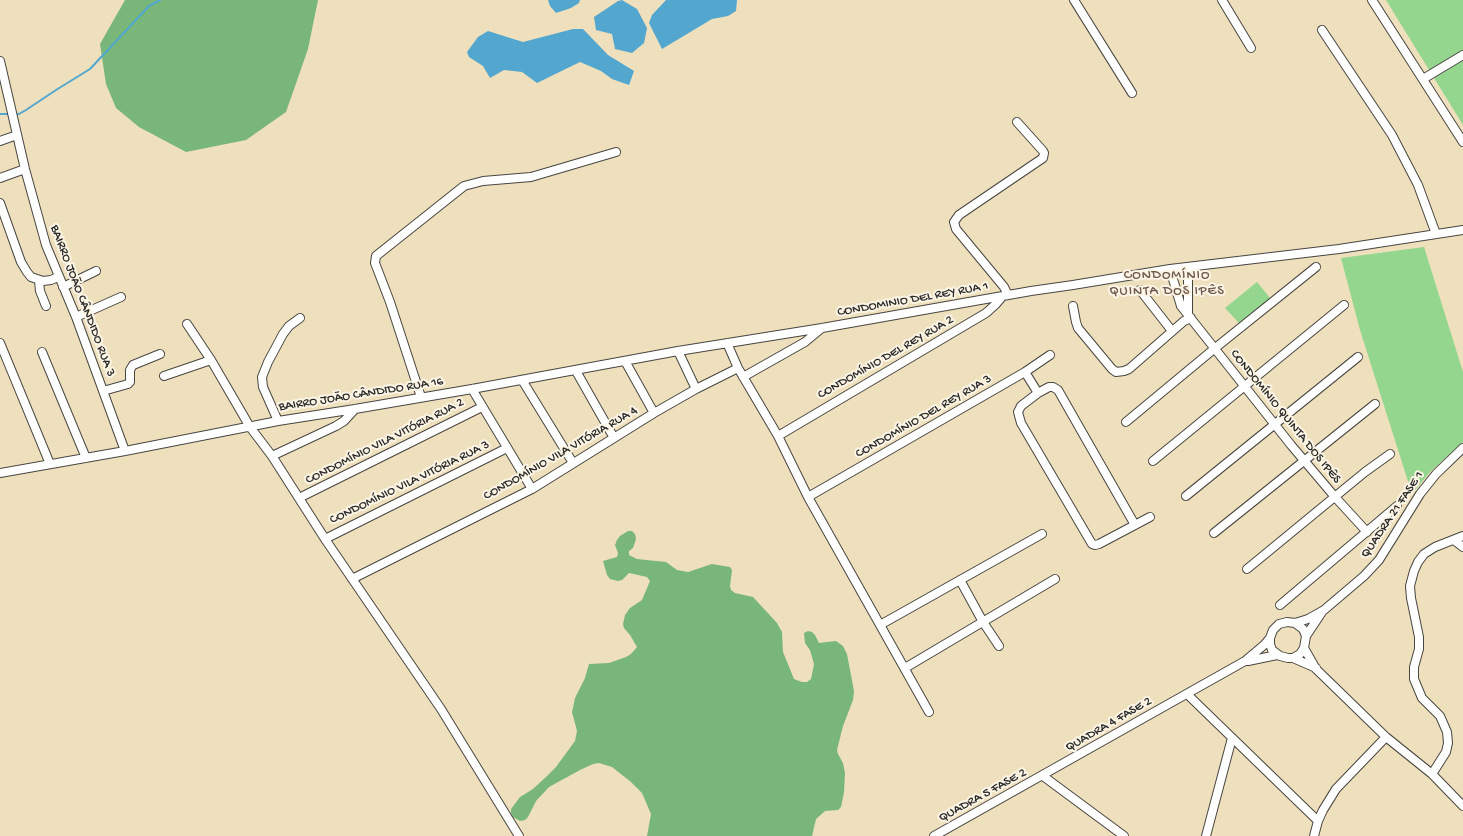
<!DOCTYPE html>
<html>
<head>
<meta charset="utf-8">
<style>
	body { margin:0 }
	canvas { display:block; background:#eedfbd }
</style>
</head>
<body>
<canvas width="1463" height="836"></canvas>
<script>
const ctx = document.querySelector('canvas').getContext('2d');
ctx.lineJoin = 'round';
function fillPath(path, color) {
  ctx.fillStyle = color;
  ctx.fill(path, 'evenodd');
}
function poly(rows) {
  const path = new Path2D();
  for (const r of rows) {
    path.moveTo(r[0], r[1]);
    for (let i = 2; i < r.length; i += 2) path.lineTo(r[i], r[i + 1]);
  }
  return path;
}
function stroke(path, color, width, dash) {
  ctx.strokeStyle = color;
  ctx.lineWidth = width;
  ctx.lineCap = dash ? 'butt' : 'round';
  ctx.setLineDash(dash || []);
  ctx.stroke(path);
}
function drawText(font, color, halo, rows, align = 'center') {
  ctx.font = font + ' "Gochi Hand",sans-serif';
  ctx.lineWidth = 4;
  ctx.setLineDash([]);
  ctx.textBaseline = 'middle';
  ctx.strokeStyle = halo;
  ctx.fillStyle = color;
  for (const [text, x, y, turn = 0] of rows) {
    ctx.save();
    ctx.translate(x, y);
    ctx.rotate((+turn || 0) * Math.PI / 180);
    ctx.textAlign = isNaN(turn) ? turn : align;
    if (halo) ctx.strokeText(text, 0, 0);
    ctx.fillText(text, 0, 0);
    ctx.restore();
  }
}
fillPath(poly([
	[1386,0,1463,0,1463,125],
	[1424,247,1463,372,1463,442,1430,472,1412,494,1360,330,1341,258],
	[1257,282,1270,298,1239,323,1225,308]
]), '#95d68e');
fillPath(poly([
	[125,0,318,0,308,49,286,112,246,140,186,152,139,127,116,108,106,84,100,44],
	[628,531,632,531,635,534,636,539,633,548,629,551,629,555,637,559,666,562,677,570,688,572,712,564,730,567,732,570,730,586,731,590,735,593,753,597,777,623,782,632,783,652,794,679,802,682,807,682,811,679,814,664,810,650,805,643,804,633,808,631,812,632,815,635,819,643,836,641,843,646,847,654,854,691,853,700,843,726,837,750,838,754,843,763,845,773,844,792,841,807,838,810,825,811,816,819,812,836,647,836,651,814,642,793,631,782,612,767,599,763,593,764,580,770,549,787,536,801,528,817,525,820,520,821,513,817,511,813,511,809,520,797,533,789,547,776,556,767,575,741,577,731,572,712,573,708,575,698,585,678,589,664,609,663,626,657,631,654,637,647,630,635,624,628,623,624,625,615,630,608,642,600,650,581,647,577,629,573,622,580,618,581,610,579,607,575,603,561,617,557,618,553,615,545,617,540,620,536]
]), '#78b779');
fillPath(poly([
	[548,0,580,0,579,3,571,8,556,13,550,6],
	[622,0,637,9,647,28,644,43,632,53,615,49,612,34,596,30,594,17,618,1],
	[666,0,737,0,736,11,728,16,712,19,662,49,649,23,652,15],
	[573,29,583,29,608,55,634,71,629,85,612,79,601,71,580,62,537,83,522,72,504,70,490,78,483,66,469,57,467,52,478,37,488,31,523,42]
]), '#53a7cf');
stroke(poly([
	[0,114,10,114],
	[15,114,19,114,26,110,56,90,90,69,149,6,160,0]
]), '#53a7cf', 2);
const minor = poly([
	[1074,0,1132,93],
	[1222,0,1251,48],
	[1372,0,1463,142],
	[1322,30,1392,135,1418,185,1436,234],
	[0,61,25,169,46,245,76,317,125,451],
	[1423,79,1463,55],
	[0,141,17,135],
	[0,178,25,169],
	[0,203,21,262,27,272,31,277,43,281,51,280,58,277],
	[1170,269,1181,306,1291,445,1335,497,1367,532],
	[39,281,40,291,46,306],
	[63,287,96,271],
	[1140,290,1172,331],
	[1008,295,1004,287,956,229,954,222,959,215,1043,158,1044,153,1043,151,1017,122],
	[1073,306,1076,322,1078,328,1112,369,1116,372,1124,371,1129,369,1184,321,1191,318],
	[1188,313,1188,267],
	[76,317,121,297],
	[187,324,211,360,250,427,272,456,325,539,441,709,519,836],
	[0,343,50,464],
	[727,343,738,368,778,436,808,497,929,712],
	[678,351,696,389],
	[42,352,86,458],
	[625,361,654,413],
	[576,371,614,438],
	[1025,372,1038,393],
	[164,376,211,360],
	[743,377,805,342,822,328],
	[522,380,573,463],
	[472,389,532,489],
	[103,391,128,384,130,382,130,370,133,365,160,354],
	[421,397,390,302,375,263,376,256,464,186,483,181,531,177,616,152],
	[278,421,263,387,262,377,268,362,283,334,289,326,300,318],
	[1126,422,1214,349,1316,267],
	[778,436,986,313,996,304,1002,297],
	[272,456,336,426,344,421,355,409],
	[1153,461,1344,305],
	[0,473,125,451,278,421,355,409,472,389,678,351,822,328,1031,291,1073,285,1170,269,1339,249,1463,230],
	[1186,496,1358,357],
	[808,497,1025,372,1050,355],
	[299,498,482,407],
	[1135,525,1058,390,1053,387,1049,387,1038,393,1021,406,1018,412,1021,423,1092,544,1095,545,1099,544,1150,517],
	[1214,533,1375,404],
	[325,539,507,448],
	[1454,540,1463,547],
	[1247,569,1365,472,1390,454],
	[352,579,532,489,654,413,696,389,738,368],
	[960,580,983,622,999,646],
	[1280,605,1397,506],
	[1295,623,1303,629,1306,636,1304,648,1300,654,1293,658,1288,658,1280,656,1272,650,1270,644,1270,638,1273,630,1279,624,1287,622,1295,623,1308,619,1324,610,1364,576,1379,560,1420,494,1436,474,1463,448],
	[880,625,1042,534],
	[1306,636,1322,612],
	[1304,648,1316,669,1350,702,1386,737,1432,774,1463,806],
	[1293,658,1316,668],
	[1248,661,1277,655],
	[905,668,1055,579],
	[1187,694,1318,821],
	[1432,774,1446,752,1448,743,1447,732,1440,716,1422,698,1414,679,1414,667,1419,649,1419,637,1411,598,1410,586,1414,571,1418,562,1424,554,1435,547,1463,536],
	[1043,776,1124,836],
	[934,836,1245,661,1264,645,1270,638],
	[1206,836,1232,738],
	[1314,836,1318,821,1323,810,1336,789,1386,737]
]);
stroke(minor, '#484641', 10);
stroke(minor, '#fff', 8);
drawText('13px', '#2b2b2b', '#fcf5e5', [
	["CONDOMINIO DEL REY RUA 1",913,300,-10],
	["BAIRRO JOÃO CÂNDIDO RUA 3",82,301,69],
	["CONDOMÍNIO DEL REY RUA 2",886,358,-30],
	["BAIRRO JOÃO CÂNDIDO RUA 16",361,395,-9],
	["CONDOMÍNIO DEL REY RUA 3",924,417,-30],
	["CONDOMÍNIO QUINTA DOS IPÊS",1285,417,51],
	["CONDOMÍNIO VILA VITÓRIA RUA 2",385,442,-27],
	["CONDOMÍNIO VILA VITÓRIA RUA 4",561,454,-30],
	["CONDOMÍNIO VILA VITÓRIA RUA 3",410,483,-26],
	["QUADRA 21 FASE 1",1393,515,-56],
	["QUADRA 4 FASE 2",1109,725,-30],
	["QUADRA 5 FASE 2",983,796,-29]
]);
ctx.letterSpacing = '1px';
drawText('14px', '#705b4f', '#fcf5e5', [
	["CONDOMÍNIO",1167,276],
	["QUINTA DOS IPÊS",1167,292]
]);
ctx.letterSpacing = '0px';
</script>
</body>
</html>
